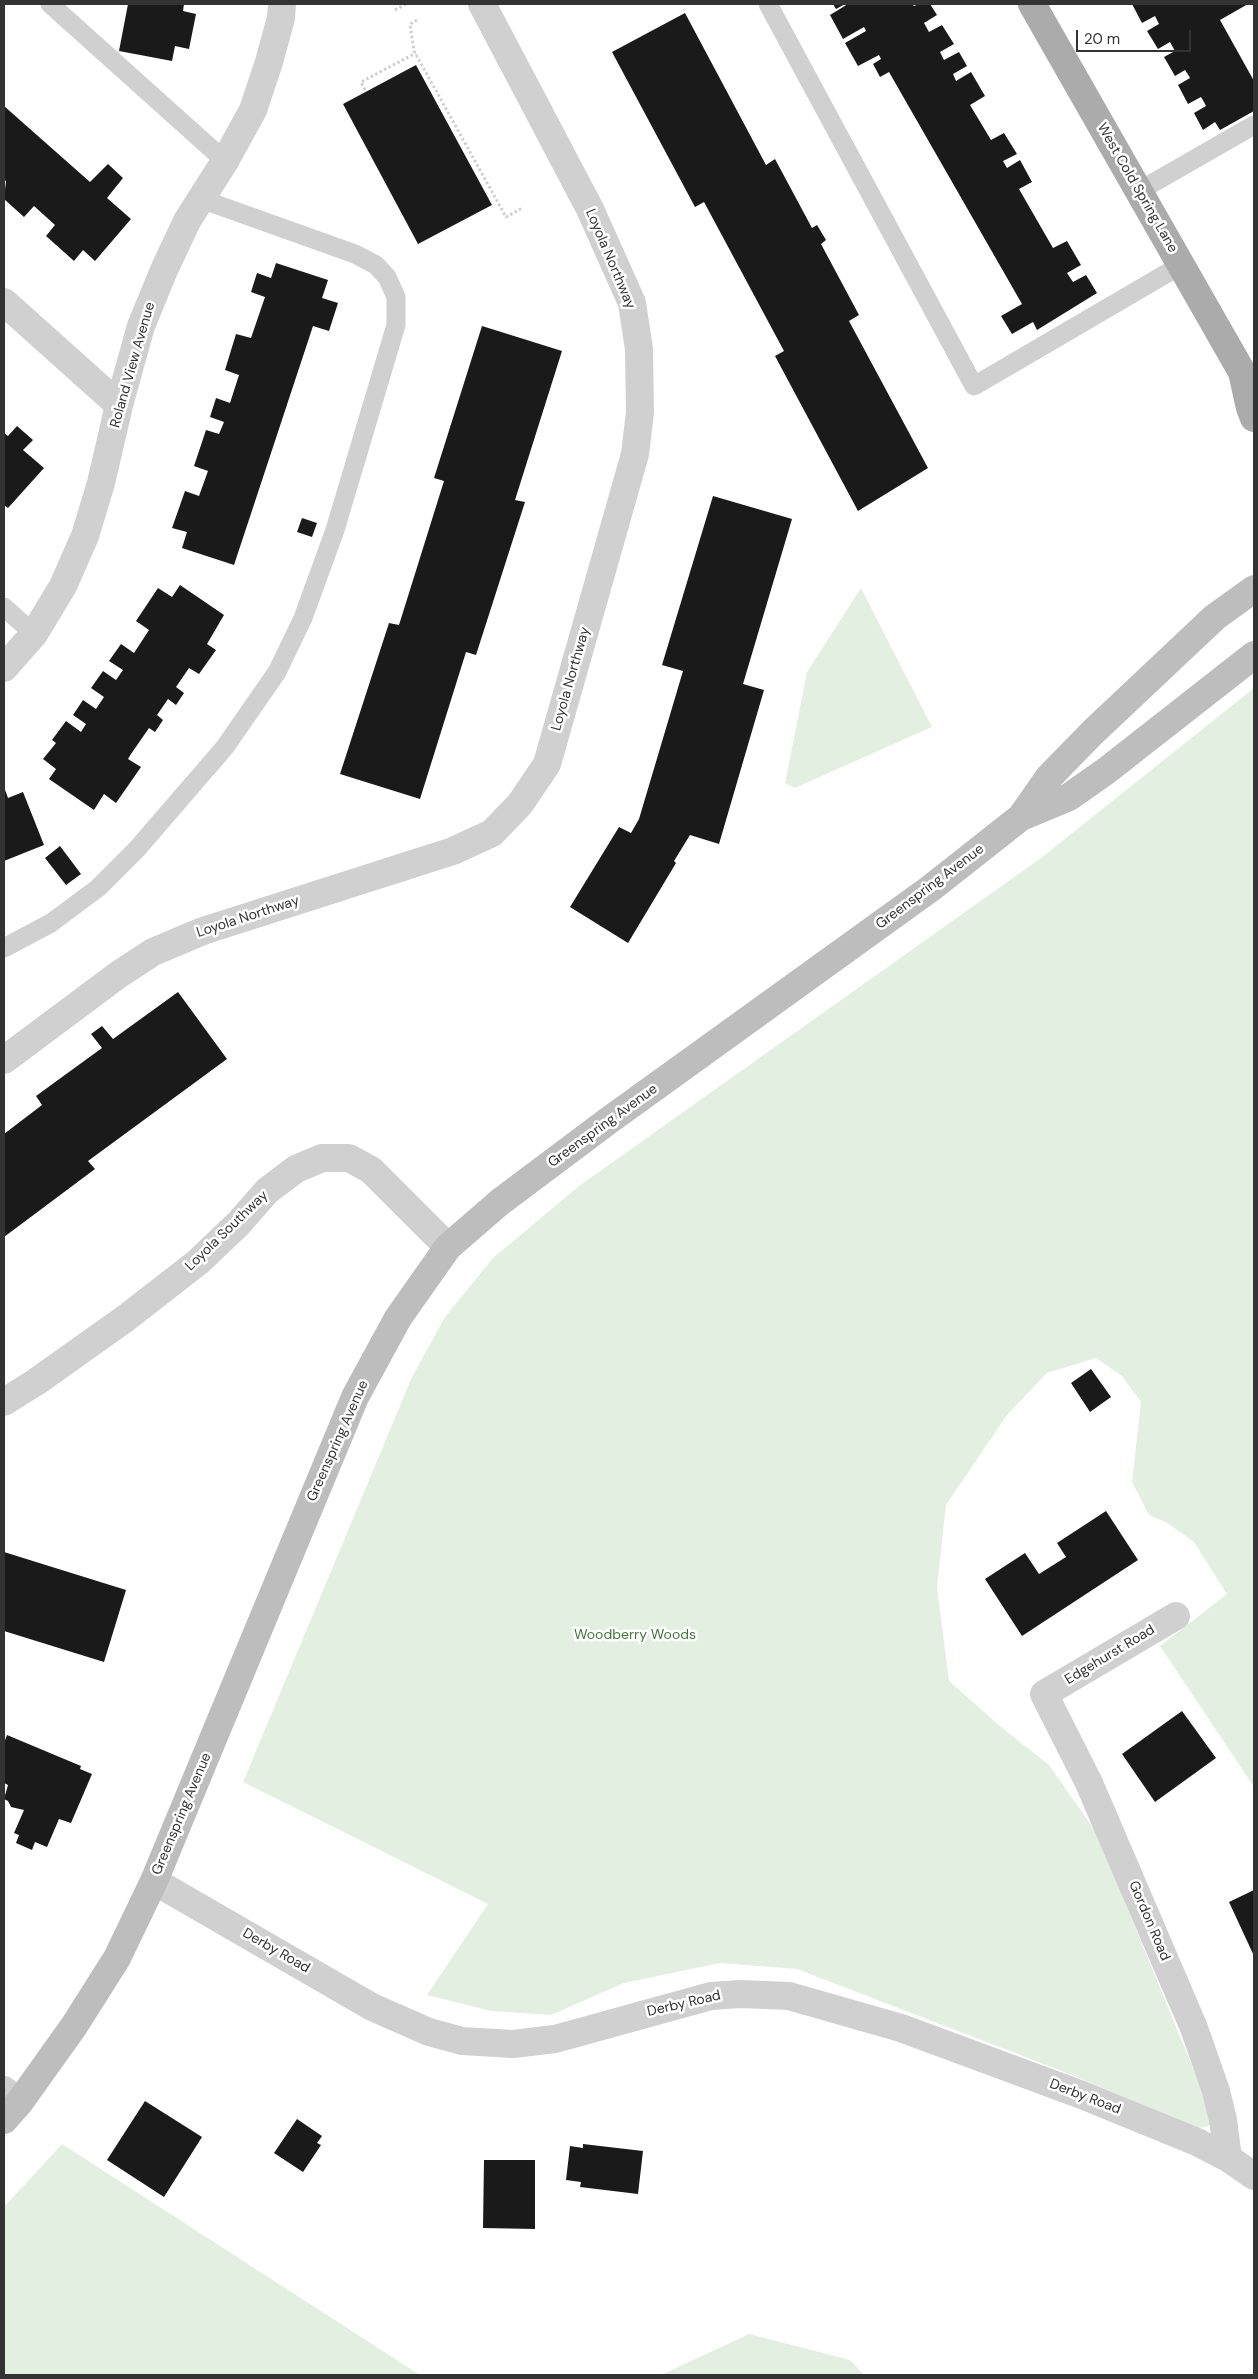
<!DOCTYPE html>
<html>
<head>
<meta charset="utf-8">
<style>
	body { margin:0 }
	#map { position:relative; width:1258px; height:2379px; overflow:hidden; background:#fff; font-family:"DM Sans",sans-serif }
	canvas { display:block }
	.frame { position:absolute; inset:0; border:5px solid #333; pointer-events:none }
	.scale { position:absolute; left:1076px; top:30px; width:115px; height:22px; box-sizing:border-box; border:2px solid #333; border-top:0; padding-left:6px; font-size:15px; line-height:18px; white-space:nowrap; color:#333; -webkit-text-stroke:4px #fff; paint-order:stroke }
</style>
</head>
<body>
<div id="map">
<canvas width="1258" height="2379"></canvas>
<div class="frame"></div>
<div class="scale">20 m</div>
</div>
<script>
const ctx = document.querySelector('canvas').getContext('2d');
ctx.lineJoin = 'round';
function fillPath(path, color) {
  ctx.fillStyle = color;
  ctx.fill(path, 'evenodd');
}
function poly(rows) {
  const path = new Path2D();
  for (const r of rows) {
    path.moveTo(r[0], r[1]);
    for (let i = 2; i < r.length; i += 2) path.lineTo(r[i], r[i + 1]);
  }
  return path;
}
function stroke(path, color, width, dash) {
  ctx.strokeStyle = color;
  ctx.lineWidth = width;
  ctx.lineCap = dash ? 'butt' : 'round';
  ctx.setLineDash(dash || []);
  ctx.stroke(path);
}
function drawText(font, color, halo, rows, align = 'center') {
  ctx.font = font + ' "DM Sans",sans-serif';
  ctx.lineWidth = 5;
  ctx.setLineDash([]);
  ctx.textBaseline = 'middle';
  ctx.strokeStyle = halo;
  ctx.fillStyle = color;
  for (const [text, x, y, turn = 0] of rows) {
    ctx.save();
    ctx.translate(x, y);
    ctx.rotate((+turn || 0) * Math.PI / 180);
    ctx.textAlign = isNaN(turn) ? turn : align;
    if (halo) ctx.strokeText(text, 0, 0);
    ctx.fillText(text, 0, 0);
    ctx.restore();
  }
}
fillPath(poly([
	[861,588,932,727,795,788,785,783,807,672],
	[1254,688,1254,1787,1160,1646,1227,1594,1194,1542,1167,1523,1149,1515,1132,1482,1141,1402,1122,1376,1096,1358,1047,1373,1007,1415,946,1505,937,1587,949,1681,1000,1726,1049,1765,1096,1832,1209,2107,1210,2124,1206,2127,1197,2128,1072,2075,797,1969,720,1963,624,1983,551,2015,491,2011,427,1995,488,1904,243,1782,412,1377,445,1317,493,1258,579,1186,1041,858],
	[62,2144,420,2375,4,2375,4,2207],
	[749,2334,850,2360,864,2375,661,2375]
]), '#e3f0e1');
fillPath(poly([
	[128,4,184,4,183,11,196,14,189,49,175,46,172,61,119,51],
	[833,4,845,4,836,9],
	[848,4,912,4,914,6,919,4,930,4,937,15,924,23,929,32,942,25,954,44,940,52,944,60,959,52,967,66,953,74,956,81,971,72,985,96,970,105,991,140,1004,133,1017,154,1003,161,1007,168,1020,160,1032,182,1019,189,1038,222,1053,248,1067,241,1081,265,1067,273,1073,282,1086,275,1097,293,1037,330,1033,322,1012,334,1001,316,1022,304,889,72,880,77,873,64,881,59,879,55,858,66,845,43,866,31,864,27,843,39,830,15],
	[1132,4,1248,4,1220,20,1254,81,1254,111,1220,130,1215,122,1203,130,1194,113,1206,106,1204,102,1201,97,1188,104,1178,85,1190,78,1189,76,1185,70,1175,76,1164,57,1175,51,1170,42,1158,49,1147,31,1159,24,1155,16,1142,23],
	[685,13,766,165,775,159,812,228,817,225,826,240,821,244,859,315,849,321,928,468,858,511,775,356,784,351,704,202,695,207,612,52],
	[416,65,492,205,418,244,343,104],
	[4,106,90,182,108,164,123,178,107,198,131,219,95,261,83,250,74,261,46,236,55,225,34,206,24,217,4,199,6,181,4,180],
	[276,263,328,280,322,298,338,303,329,331,313,326,234,565,182,548,187,532,172,528,185,491,199,496,208,471,194,466,206,430,219,434,224,422,210,417,216,398,230,403,239,375,225,370,236,334,251,338,265,297,251,292,257,273,271,278],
	[482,326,562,351,515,500,525,502,476,655,466,652,420,799,340,774,389,623,399,625,444,481,434,478],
	[17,426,33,440,23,450,44,468,8,508,4,505,4,433,8,436],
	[713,496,792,519,743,684,764,690,719,844,690,835,674,861,676,863,628,943,570,907,619,827,631,833,639,819,683,671,662,665],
	[302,518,317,523,312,537,297,532],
	[180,585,224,615,207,644,216,650,199,674,189,668,176,687,184,693,176,705,168,699,157,715,163,720,155,732,149,728,131,754,128,759,141,767,116,803,104,794,94,810,49,779,56,769,43,759,56,743,52,740,66,721,81,732,86,724,73,715,83,700,96,709,104,697,91,688,103,671,116,680,123,670,109,661,121,644,134,653,149,630,136,621,158,588,172,597],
	[4,787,8,798,23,792,44,845,4,861],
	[60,846,81,874,66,885,45,858],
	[178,992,227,1059,88,1161,95,1169,4,1237,4,1134,42,1105,36,1096,102,1048,91,1034,102,1026,113,1039],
	[1091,1369,1111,1397,1090,1412,1071,1383],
	[1106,1511,1138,1560,1022,1636,985,1579,1025,1553,1039,1574,1066,1557,1057,1543],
	[4,1552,126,1590,104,1662,4,1631],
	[1182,1711,1216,1758,1155,1802,1122,1754],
	[7,1735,81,1766,80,1769,92,1774,71,1823,59,1819,47,1847,35,1842,32,1850,16,1843,19,1835,14,1833,24,1810,11,1807,8,1801,4,1799,8,1785,4,1783,4,1743],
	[1254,1890,1254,1956,1229,1902],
	[145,2101,202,2137,164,2197,107,2160],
	[297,2119,322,2136,317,2143,321,2145,303,2172,274,2153],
	[583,2144,643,2151,638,2194,580,2187,581,2182,566,2180,570,2146,583,2148],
	[484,2160,535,2160,535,2229,483,2228]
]), '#1a1a1a');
stroke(poly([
	[395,10,406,4],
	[417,20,410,24,414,51,506,217,522,208],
	[365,90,361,82,416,53]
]), '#d0d0d0', 3, [2.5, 2.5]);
stroke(poly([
	[50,4,225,161],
	[768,4,974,386,1181,265],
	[1139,191,1254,125],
	[4,607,34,634],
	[4,948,51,923,98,888,137,849,225,747,277,672,303,618,335,530,396,325,396,297,387,277,376,265,355,254,201,199]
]), '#d0d0d0', 19);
stroke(poly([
	[4,302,119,405],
	[4,668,34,634,63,586,85,536,101,483,119,405,141,326,164,270,187,221,225,161,253,110,269,62,281,18,282,4],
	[4,1060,118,975,153,952,203,931,453,851,492,833,520,804,547,764,635,454,640,412,639,349,632,303,590,209,482,4],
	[4,1402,36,1382,126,1318,198,1262,238,1224,267,1191,296,1169,322,1158,349,1158,371,1170,448,1247],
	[1176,1616,1044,1694,1089,1783,1194,2028,1216,2091,1223,2120,1228,2158],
	[154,1881,372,2007,429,2032,462,2041,513,2044,555,2039,711,1996,740,1994,789,1996,901,2028,1082,2095,1197,2142,1228,2158,1254,2176],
	[4,2090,19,2103]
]), '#d0d0d0', 28);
stroke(poly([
	[1021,817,1049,777,1093,732,1215,617,1254,589],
	[4,2120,19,2103,74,2026,117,1958,154,1881,355,1397,398,1318,448,1247,500,1202,608,1121,931,888,1021,817,1069,797,1106,771,1254,655]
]), '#bdbdbd', 28);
stroke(poly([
	[1032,4,1242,372,1254,387],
	[1242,372,1250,408,1254,418]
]), '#ababab', 28);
drawText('14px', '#333', '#fff', [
	["West Cold Spring Lane",1137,188,60],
	["Loyola Northway",610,259,67],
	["Roland View Avenue",133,365,-74],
	["Loyola Northway",571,679,-74],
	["Greenspring Avenue",930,887,-37],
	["Loyola Northway",248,917,-18],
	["Greenspring Avenue",603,1126,-36],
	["Loyola Southway",227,1231,-44],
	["Greenspring Avenue",338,1441,-66],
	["Edgehurst Road",1110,1655,-31],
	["Greenspring Avenue",182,1814,-67],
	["Gordon Road",1149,1921,67],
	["Derby Road",276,1951,30],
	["Derby Road",684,2004,-13],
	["Derby Road",1085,2097,21]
]);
drawText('14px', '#41753a', '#fff', [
	["Woodberry Woods",635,1635]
]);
</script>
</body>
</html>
